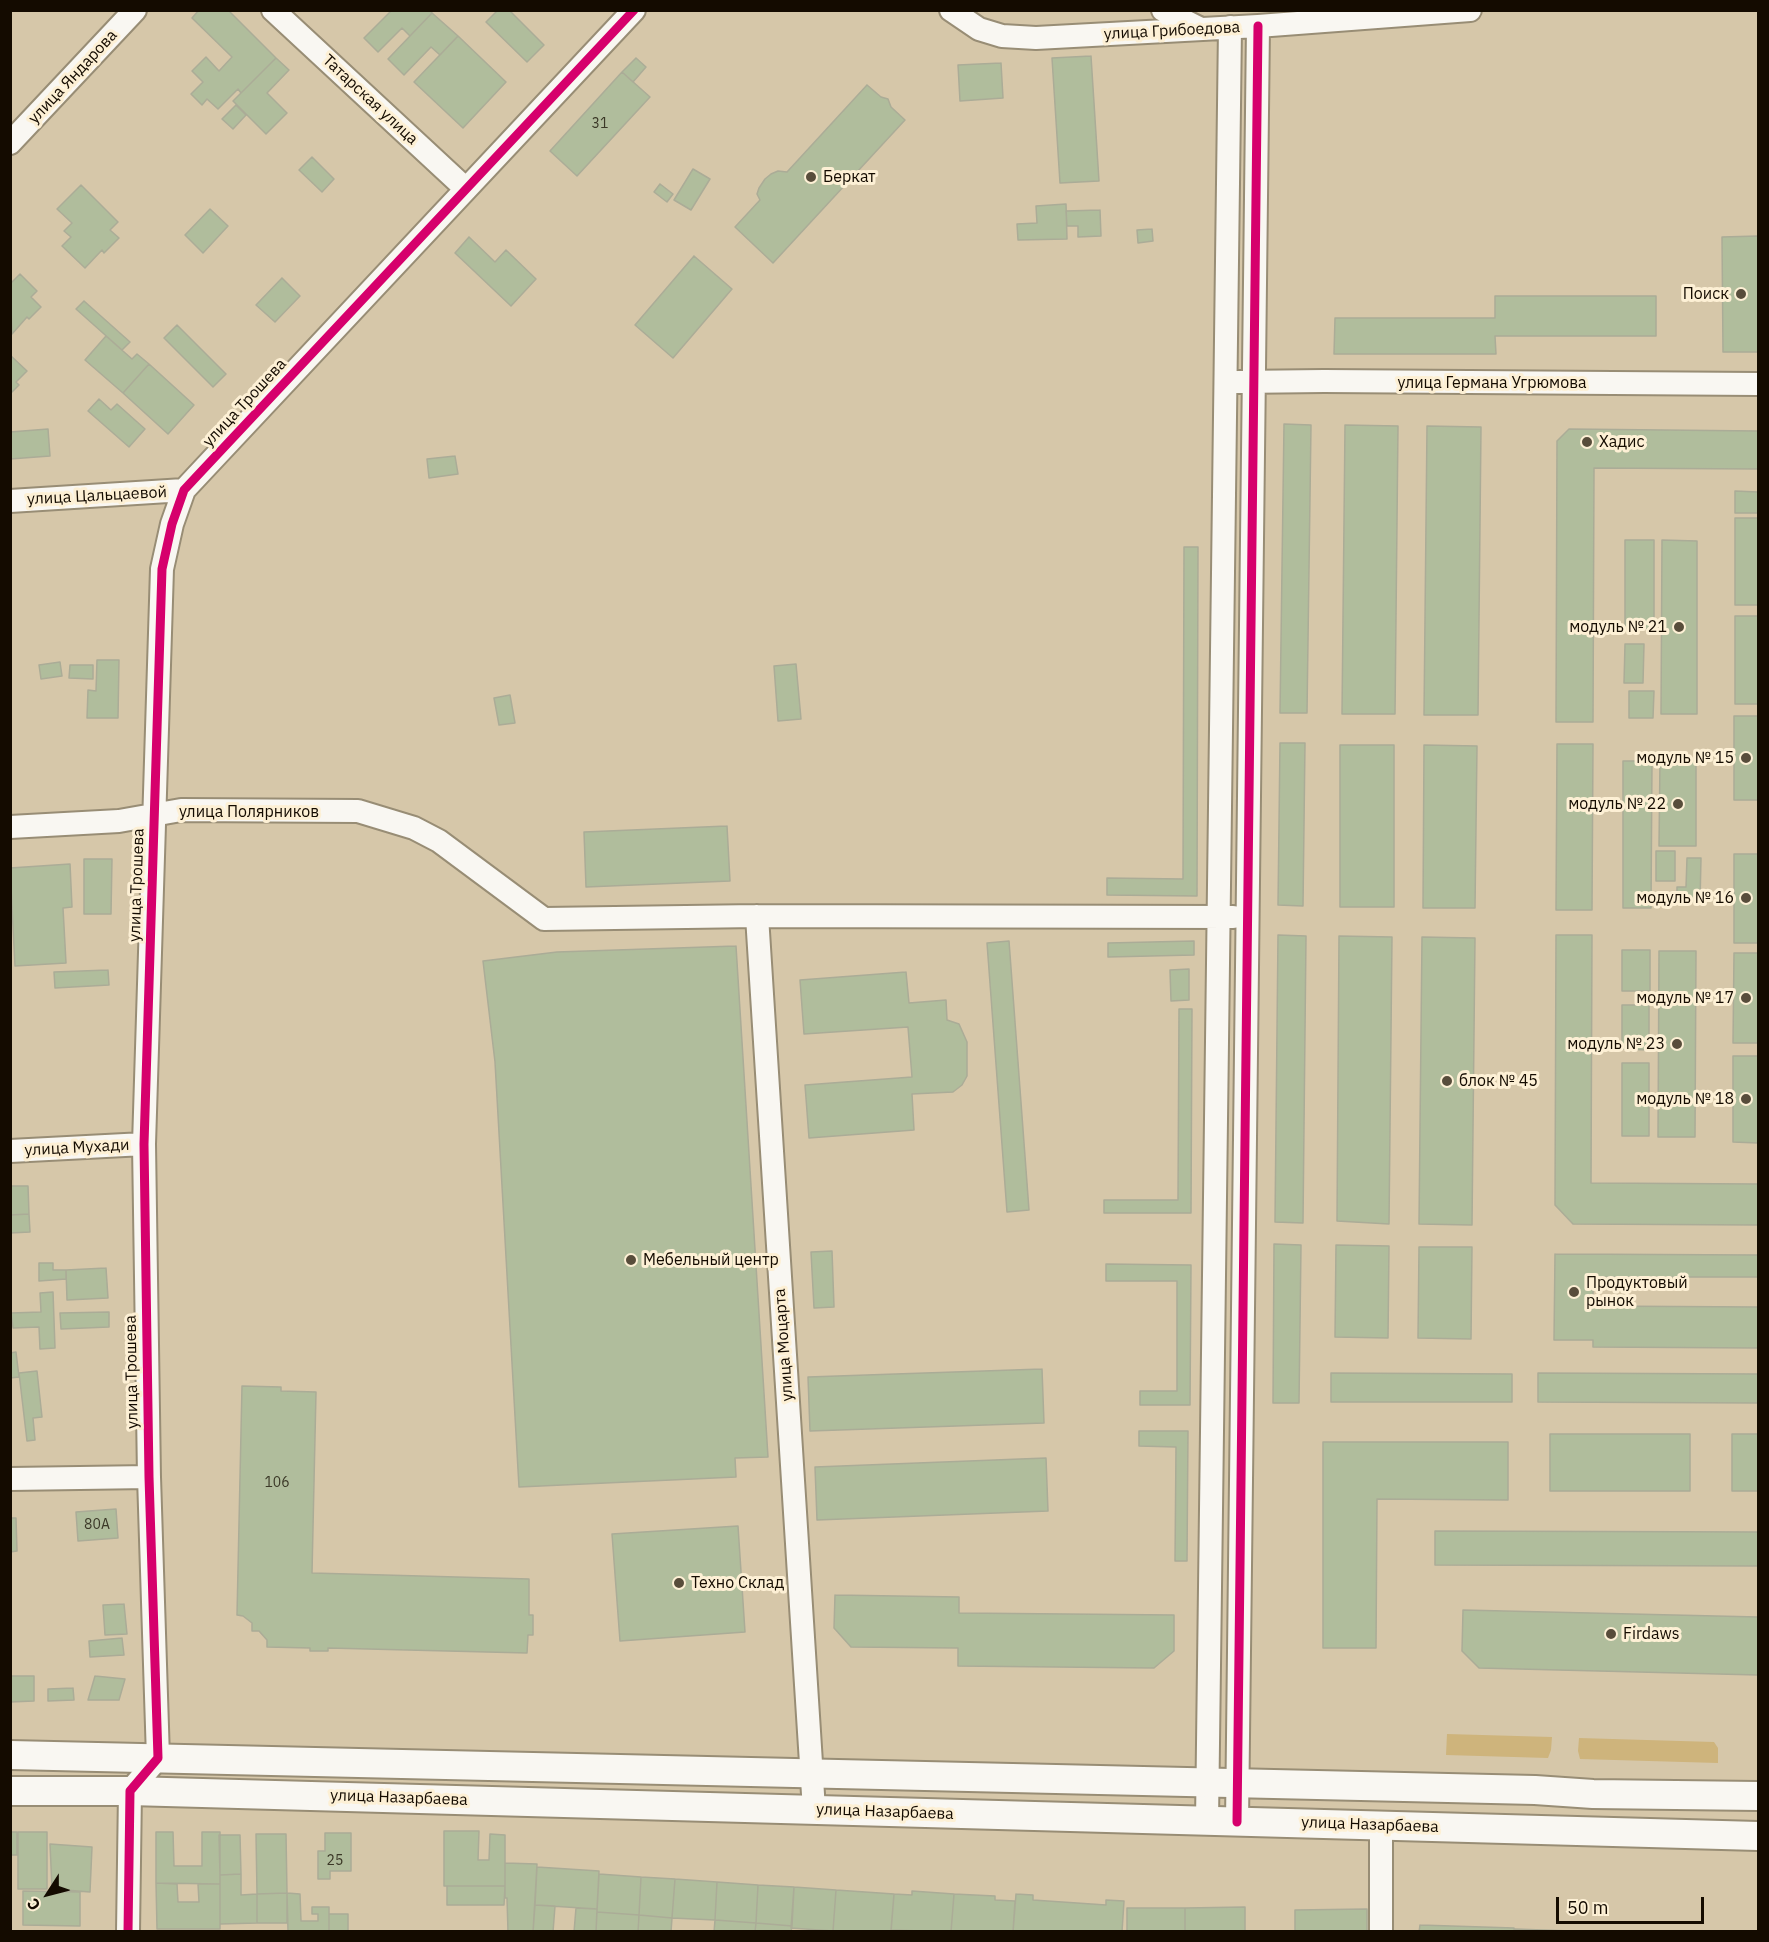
<!DOCTYPE html>
<html>
<head>
<meta charset="utf-8">
<style>
	body { margin:0 }
	#map { position:relative; width:1769px; height:1942px; overflow:hidden; background:#d6c7a9; font-family:"IBM Plex Sans",sans-serif }
	canvas { display:block }
	.frame { position:absolute; inset:0; border:12px solid #140b00; pointer-events:none }
	.north { position:absolute; left:18px; top:1864px; width:60px; height:60px; -webkit-text-stroke:4px #fdf0d5; paint-order:stroke; rotate:234deg; font-size:16px; font-weight:700; line-height:24px; text-align:center; color:#140b00 }
	.north::after { content:''; display:block; margin:auto; width:21px; height:27px; background:#140b00; clip-path:polygon(50% 0,100% 100%,50% 72%,0 100%) }
	.scale { position:absolute; left:1556px; top:1897px; width:148px; height:27px; box-sizing:border-box; border:3px solid #140b00; border-top:0; padding-left:8px; font-size:18px; line-height:21px; white-space:nowrap; color:#140b00; -webkit-text-stroke:4px #fdf0d5; paint-order:stroke }
</style>
</head>
<body>
<div id="map">
<canvas width="1769" height="1942"></canvas>
<div class="frame"></div>
<div class="north">С</div>
<div class="scale">50 m</div>
</div>
<script>
const ctx = document.querySelector('canvas').getContext('2d');
ctx.lineJoin = 'round';
function fillPath(path, color) {
  ctx.fillStyle = color;
  ctx.fill(path, 'evenodd');
}
function poly(rows) {
  const path = new Path2D();
  for (const r of rows) {
    path.moveTo(r[0], r[1]);
    for (let i = 2; i < r.length; i += 2) path.lineTo(r[i], r[i + 1]);
  }
  return path;
}
function stroke(path, color, width, dash) {
  ctx.strokeStyle = color;
  ctx.lineWidth = width;
  ctx.lineCap = dash ? 'butt' : 'round';
  ctx.setLineDash(dash || []);
  ctx.stroke(path);
}
function drawText(font, color, halo, rows, align = 'center') {
  ctx.font = font + ' "IBM Plex Sans",sans-serif';
  ctx.lineWidth = 6;
  ctx.setLineDash([]);
  ctx.textBaseline = 'middle';
  ctx.strokeStyle = halo;
  ctx.fillStyle = color;
  for (const [text, x, y, turn = 0] of rows) {
    ctx.save();
    ctx.translate(x, y);
    ctx.rotate((+turn || 0) * Math.PI / 180);
    ctx.textAlign = isNaN(turn) ? turn : align;
    if (halo) ctx.strokeText(text, 0, 0);
    ctx.fillText(text, 0, 0);
    ctx.restore();
  }
}
fillPath(poly([
	[1447,1734,1552,1737,1551,1750,1548,1758,1446,1755],
	[1579,1738,1714,1742,1718,1748,1718,1763,1580,1759,1578,1751]
]), '#ceb47c');
const building = poly([
	[199,10,228,10,276,58,241,93,238,89,218,109,207,99,202,105,191,94,203,82,192,71,206,57,219,71,232,57,192,18,199,10],
	[392,10,430,10,432,13,410,36,402,28,378,52,364,38,392,10],
	[498,10,509,10,544,45,527,62,486,22,498,10],
	[432,13,458,36,440,55,431,47,404,75,388,59,432,13],
	[458,36,506,82,463,128,414,82,458,36],
	[1091,56,1099,181,1060,183,1052,58,1091,56],
	[276,58,289,70,267,93,287,113,266,134,233,101,276,58],
	[636,58,646,67,633,82,622,72,636,58],
	[1001,63,1003,98,960,101,958,65,1001,63],
	[622,72,650,97,577,176,550,151,622,72],
	[867,85,881,97,888,99,891,107,905,120,773,263,735,227,760,200,757,194,759,188,765,179,771,174,778,171,787,172,867,85],
	[236,105,246,115,233,129,222,119,236,105],
	[312,157,334,179,322,192,299,170,312,157],
	[693,169,710,179,691,210,674,200,693,169],
	[660,184,673,194,667,202,654,192,660,184],
	[81,185,118,222,110,230,119,238,104,253,102,250,85,268,62,246,71,237,64,231,72,223,57,209,81,185],
	[1066,204,1067,239,1018,240,1017,224,1037,223,1036,206,1066,204],
	[210,209,228,226,203,253,185,235,210,209],
	[1100,210,1101,236,1078,237,1078,226,1067,226,1066,211,1100,210],
	[1152,229,1153,241,1138,243,1137,230,1152,229],
	[1758,236,1758,352,1723,352,1722,237,1758,236],
	[469,237,495,262,506,250,536,279,511,306,455,253,469,237],
	[694,256,732,289,673,358,635,325,694,256],
	[20,274,37,291,31,297,41,307,29,319,27,317,12,334,10,284,20,274],
	[282,278,300,296,275,322,256,305,282,278],
	[1495,296,1656,296,1656,336,1495,336,1496,354,1334,354,1335,318,1495,318,1495,296],
	[84,301,130,342,122,350,76,309,84,301],
	[177,325,226,374,213,387,164,338,177,325],
	[106,336,132,359,137,354,149,364,123,393,85,360,106,336],
	[10,355,27,371,16,382,19,385,10,394,10,355],
	[149,364,194,405,168,434,123,393,149,364],
	[99,399,111,410,117,404,145,429,129,447,88,411,99,399],
	[1284,424,1311,425,1307,713,1280,713,1284,424],
	[1345,425,1398,426,1395,714,1342,714,1345,425],
	[1427,426,1481,427,1478,715,1424,715,1427,426],
	[48,429,50,456,10,459,10,432,48,429],
	[1569,429,1758,431,1758,469,1594,468,1593,722,1556,722,1557,441,1569,429],
	[455,456,458,474,429,478,427,459,455,456],
	[1735,491,1758,492,1758,513,1735,513,1735,491],
	[1735,518,1758,518,1758,605,1735,605,1735,518],
	[1625,540,1654,540,1654,629,1625,629,1625,540],
	[1662,540,1697,541,1697,714,1661,714,1662,540],
	[1184,547,1198,547,1197,896,1107,895,1107,878,1183,879,1184,547],
	[1735,616,1758,616,1758,704,1735,704,1735,616],
	[1625,644,1644,644,1643,683,1624,683,1625,644],
	[97,660,119,660,118,718,87,718,88,690,96,691,97,660],
	[60,662,62,676,41,679,39,665,60,662],
	[796,664,801,719,778,721,774,666,796,664],
	[70,665,93,665,93,679,69,678,70,665],
	[1629,691,1654,691,1653,718,1629,718,1629,691],
	[510,695,515,723,499,725,494,698,510,695],
	[1734,716,1758,716,1758,800,1734,800,1734,716],
	[1280,743,1305,743,1303,906,1278,905,1280,743],
	[1557,744,1593,744,1592,910,1556,910,1557,744],
	[1340,745,1394,745,1394,907,1340,907,1340,745],
	[1424,745,1477,746,1475,908,1423,908,1424,745],
	[1623,761,1652,761,1651,908,1623,908,1623,761],
	[1660,761,1696,761,1696,846,1659,846,1660,761],
	[727,826,730,881,586,887,584,832,727,826],
	[1656,851,1675,851,1675,881,1656,881,1656,851],
	[1734,854,1758,854,1758,943,1734,943,1734,854],
	[1687,858,1701,858,1700,902,1677,902,1677,887,1686,887,1687,858],
	[84,859,112,859,111,914,84,914,84,859],
	[70,864,72,907,63,908,66,963,15,966,10,868,70,864],
	[1278,935,1306,936,1303,1223,1275,1222,1278,935],
	[1556,935,1592,935,1591,1183,1758,1184,1758,1225,1573,1224,1555,1205,1556,935],
	[1339,936,1392,937,1389,1224,1337,1221,1339,936],
	[1422,937,1475,938,1472,1225,1419,1224,1422,937],
	[1009,941,1029,1210,1007,1212,987,943,1009,941],
	[1194,941,1194,955,1108,957,1108,943,1194,941],
	[736,946,768,1457,735,1458,736,1477,519,1487,495,1062,483,961,557,952,736,946],
	[1622,950,1650,950,1650,991,1622,991,1622,950],
	[1659,951,1696,951,1695,1137,1658,1137,1659,951],
	[1734,953,1758,953,1758,1043,1733,1043,1734,953],
	[1189,969,1189,1000,1171,1001,1170,970,1189,969],
	[108,970,109,985,55,988,54,972,108,970],
	[906,972,909,1003,946,1000,947,1020,959,1024,967,1042,967,1076,962,1085,953,1092,912,1094,914,1130,809,1138,805,1085,912,1077,908,1027,804,1034,800,980,906,972],
	[1622,1005,1649,1005,1649,1050,1622,1049,1622,1005],
	[1179,1009,1192,1009,1191,1213,1104,1213,1104,1200,1178,1200,1179,1009],
	[1733,1056,1758,1056,1758,1143,1733,1142,1733,1056],
	[1622,1063,1649,1063,1649,1136,1622,1136,1622,1063],
	[10,1186,28,1186,29,1214,10,1215,10,1186],
	[29,1214,30,1232,10,1233,10,1215,29,1214],
	[1274,1244,1301,1245,1299,1403,1273,1403,1274,1244],
	[1336,1245,1389,1246,1388,1338,1335,1337,1336,1245],
	[1419,1247,1472,1247,1471,1339,1418,1338,1419,1247],
	[832,1251,834,1307,814,1308,811,1252,832,1251],
	[1555,1254,1758,1255,1758,1277,1593,1277,1593,1306,1758,1307,1758,1348,1593,1347,1593,1340,1554,1340,1555,1254],
	[39,1263,53,1263,53,1270,66,1270,66,1279,39,1281,39,1263],
	[1106,1264,1191,1265,1190,1405,1140,1405,1140,1391,1177,1391,1177,1281,1106,1281,1106,1264],
	[106,1268,108,1298,67,1300,66,1270,106,1268],
	[53,1292,55,1348,40,1349,39,1327,13,1328,11,1313,41,1312,40,1293,53,1292],
	[109,1312,109,1327,61,1329,60,1313,109,1312],
	[16,1352,19,1377,10,1378,10,1353,16,1352],
	[1042,1369,1044,1423,810,1431,808,1377,1042,1369],
	[37,1371,42,1417,33,1418,35,1440,27,1441,19,1373,37,1371],
	[1331,1373,1512,1374,1512,1402,1331,1402,1331,1373],
	[1538,1373,1758,1374,1758,1403,1538,1402,1538,1373],
	[242,1386,281,1387,281,1391,316,1392,312,1573,529,1579,529,1615,533,1615,533,1635,528,1635,527,1653,328,1648,328,1651,310,1651,310,1648,267,1647,267,1640,259,1631,252,1631,252,1623,243,1616,237,1615,242,1386],
	[1139,1431,1188,1431,1187,1561,1175,1561,1176,1447,1139,1446,1139,1431],
	[1550,1434,1690,1434,1690,1491,1550,1491,1550,1434],
	[1732,1434,1758,1434,1758,1491,1732,1491,1732,1434],
	[1323,1442,1508,1442,1508,1500,1377,1499,1376,1648,1323,1648,1323,1442],
	[1046,1458,1048,1511,817,1520,815,1467,1046,1458],
	[116,1509,118,1538,78,1541,76,1512,116,1509],
	[10,1518,16,1518,17,1551,10,1552,10,1518],
	[738,1526,745,1632,620,1641,612,1534,738,1526],
	[1435,1531,1758,1532,1758,1566,1435,1565,1435,1531],
	[835,1595,959,1597,959,1613,1174,1615,1174,1651,1154,1668,958,1666,958,1648,851,1647,834,1628,835,1595],
	[124,1604,127,1634,105,1635,103,1605,124,1604],
	[1463,1610,1758,1617,1758,1675,1479,1668,1462,1651,1463,1610],
	[122,1638,124,1655,90,1657,89,1641,122,1638],
	[10,1676,34,1676,34,1701,10,1702,10,1676],
	[95,1676,125,1679,119,1700,88,1700,95,1676],
	[73,1688,74,1700,48,1701,48,1689,73,1688],
	[444,1831,479,1831,478,1860,489,1860,490,1834,505,1835,505,1886,444,1886,444,1831],
	[10,1832,17,1832,17,1855,10,1855,10,1832],
	[18,1832,47,1832,47,1889,18,1889,18,1832],
	[156,1832,173,1832,174,1866,202,1866,202,1832,220,1832,220,1884,156,1883,156,1832],
	[325,1833,351,1833,351,1871,330,1871,330,1879,318,1879,318,1851,325,1851,325,1833],
	[256,1834,286,1834,287,1893,257,1894,256,1834],
	[219,1835,240,1835,241,1874,220,1875,219,1835],
	[50,1844,92,1847,90,1892,52,1889,50,1844],
	[505,1863,537,1864,533,1932,508,1932,507,1898,505,1898,505,1863],
	[537,1867,599,1871,597,1909,535,1905,537,1867],
	[241,1874,241,1895,257,1894,257,1923,220,1924,220,1875,241,1874],
	[599,1874,641,1877,639,1915,597,1912,599,1874],
	[641,1877,675,1879,672,1918,639,1915,641,1877],
	[675,1879,717,1882,715,1920,672,1918,675,1879],
	[717,1882,758,1885,756,1923,715,1920,717,1882],
	[156,1883,177,1884,178,1902,199,1902,198,1884,220,1884,220,1929,157,1929,156,1883],
	[758,1885,794,1887,792,1926,756,1923,758,1885],
	[447,1886,505,1886,504,1905,447,1905,447,1886],
	[794,1887,836,1890,833,1931,791,1928,794,1887],
	[836,1890,894,1894,891,1932,833,1931,836,1890],
	[23,1891,80,1892,80,1926,23,1925,23,1891],
	[912,1891,954,1894,951,1932,891,1930,894,1894,912,1895,912,1891],
	[287,1893,300,1894,301,1921,318,1921,318,1914,312,1914,312,1907,329,1907,329,1931,288,1931,287,1893],
	[287,1893,287,1923,257,1923,257,1894,287,1893],
	[954,1894,995,1896,995,1900,1015,1901,1013,1932,951,1932,954,1894],
	[1016,1894,1033,1895,1033,1900,1106,1905,1106,1900,1124,1901,1122,1932,1013,1932,1016,1894],
	[535,1905,555,1906,553,1932,533,1932,535,1905],
	[1245,1907,1245,1932,1185,1932,1185,1908,1245,1907],
	[576,1908,597,1909,596,1932,574,1932,576,1908],
	[1127,1908,1185,1908,1185,1932,1127,1932,1127,1908],
	[1367,1909,1367,1932,1295,1932,1295,1910,1367,1909],
	[597,1912,639,1915,638,1932,596,1932,597,1912],
	[329,1914,348,1914,348,1931,329,1931,329,1914],
	[639,1915,672,1918,671,1932,638,1932,639,1915],
	[715,1920,756,1923,755,1932,714,1932,715,1920],
	[756,1923,792,1926,791,1932,755,1932,756,1923],
	[1420,1925,1514,1928,1514,1932,1419,1932,1420,1925],
	[1515,1929,1600,1932,1515,1932,1515,1929]
]);
fillPath(building, '#b0bd9c');
stroke(building, '#abac97', 1.5);
const minor = poly([
	[273,10,466,189],
	[951,10,979,29,1002,36,1036,38,1258,26,1470,10],
	[1163,10,1199,28],
	[10,143,135,10],
	[1238,382,1324,381,1758,384],
	[10,501,184,490],
	[10,827,119,821,181,810,358,811,414,828,439,841,544,919,757,916,1233,917],
	[757,916,814,1810],
	[10,1151,144,1144],
	[10,1479,149,1477],
	[1207,1821,1230,27],
	[1237,1822,1258,26],
	[128,1932,130,1791,158,1758,149,1477,144,1144,162,569,172,524,184,490,198,475,634,10],
	[1381,1932,1381,1825]
]);
const major = poly([
	[10,1755,1535,1790,1593,1794,1758,1796],
	[10,1791,130,1791,1758,1836]
]);
stroke(minor, '#988d75', 26);
stroke(major, '#988d75', 32);
stroke(minor, '#f9f7f2', 22);
stroke(major, '#f9f7f2', 28);
stroke(poly([
	[1237,1822,1258,26],
	[128,1932,130,1791,158,1758,149,1477,144,1144,162,569,172,524,184,490,198,475,634,10]
]), '#d6006c', 9);
for (const [x, y, r, color] of [
	[811,177,6,"#584d3b"],
	[1741,294,6,"#584d3b"],
	[1587,442,6,"#584d3b"],
	[1679,627,6,"#584d3b"],
	[1746,758,6,"#584d3b"],
	[1678,804,6,"#584d3b"],
	[1746,898,6,"#584d3b"],
	[1746,998,6,"#584d3b"],
	[1677,1044,6,"#584d3b"],
	[1447,1081,6,"#584d3b"],
	[1746,1099,6,"#584d3b"],
	[631,1260,6,"#584d3b"],
	[1574,1292,6,"#584d3b"],
	[679,1583,6,"#584d3b"],
	[1611,1634,6,"#584d3b"]
]) {
  const dot = new Path2D();
  dot.arc(x, y, r, 0, 2 * Math.PI);
  ctx.fillStyle = color;
  ctx.fill(dot);
  stroke(dot, '#fdf0d5', 2);
}
drawText('14px', '#3b3827', null, [
	["31",600,124],
	["106",277,1483],
	["80А",97,1525],
	["25",335,1861]
]);
drawText('16px', '#140b00', '#fdf0d5', [
	["улица Грибоедова",1172,31,-3],
	["улица Яндарова",73,77,-47],
	["Татарская улица",370,100,43],
	["улица Германа Угрюмова",1492,383],
	["улица Трошева",245,403,-47],
	["улица Цальцаевой",97,496,-3],
	["улица Полярников",249,812],
	["улица Трошева",137,885,-88],
	["улица Мухади",77,1148,-3],
	["улица Моцарта",784,1345,-94],
	["улица Трошева",132,1372,-91],
	["улица Назарбаева",399,1798,2],
	["улица Назарбаева",885,1812,2],
	["улица Назарбаева",1370,1825,2]
]);
drawText('16px', '#140b00', '#fdf0d5', [
	["Беркат",823,177,"left"],
	["Поиск",1729,294],
	["Хадис",1599,442,"left"],
	["модуль № 21",1667,627],
	["модуль № 15",1734,758],
	["модуль № 22",1666,804],
	["модуль № 16",1734,898],
	["модуль № 17",1734,998],
	["модуль № 23",1665,1044],
	["блок № 45",1459,1081,"left"],
	["модуль № 18",1734,1099],
	["Мебельный центр",643,1260,"left"],
	["Продуктовый",1586,1283,"left"],
	["рынок",1586,1301,"left"],
	["Техно Склад",691,1583,"left"],
	["Firdaws",1623,1634,"left"]
], 'right');
</script>
</body>
</html>
